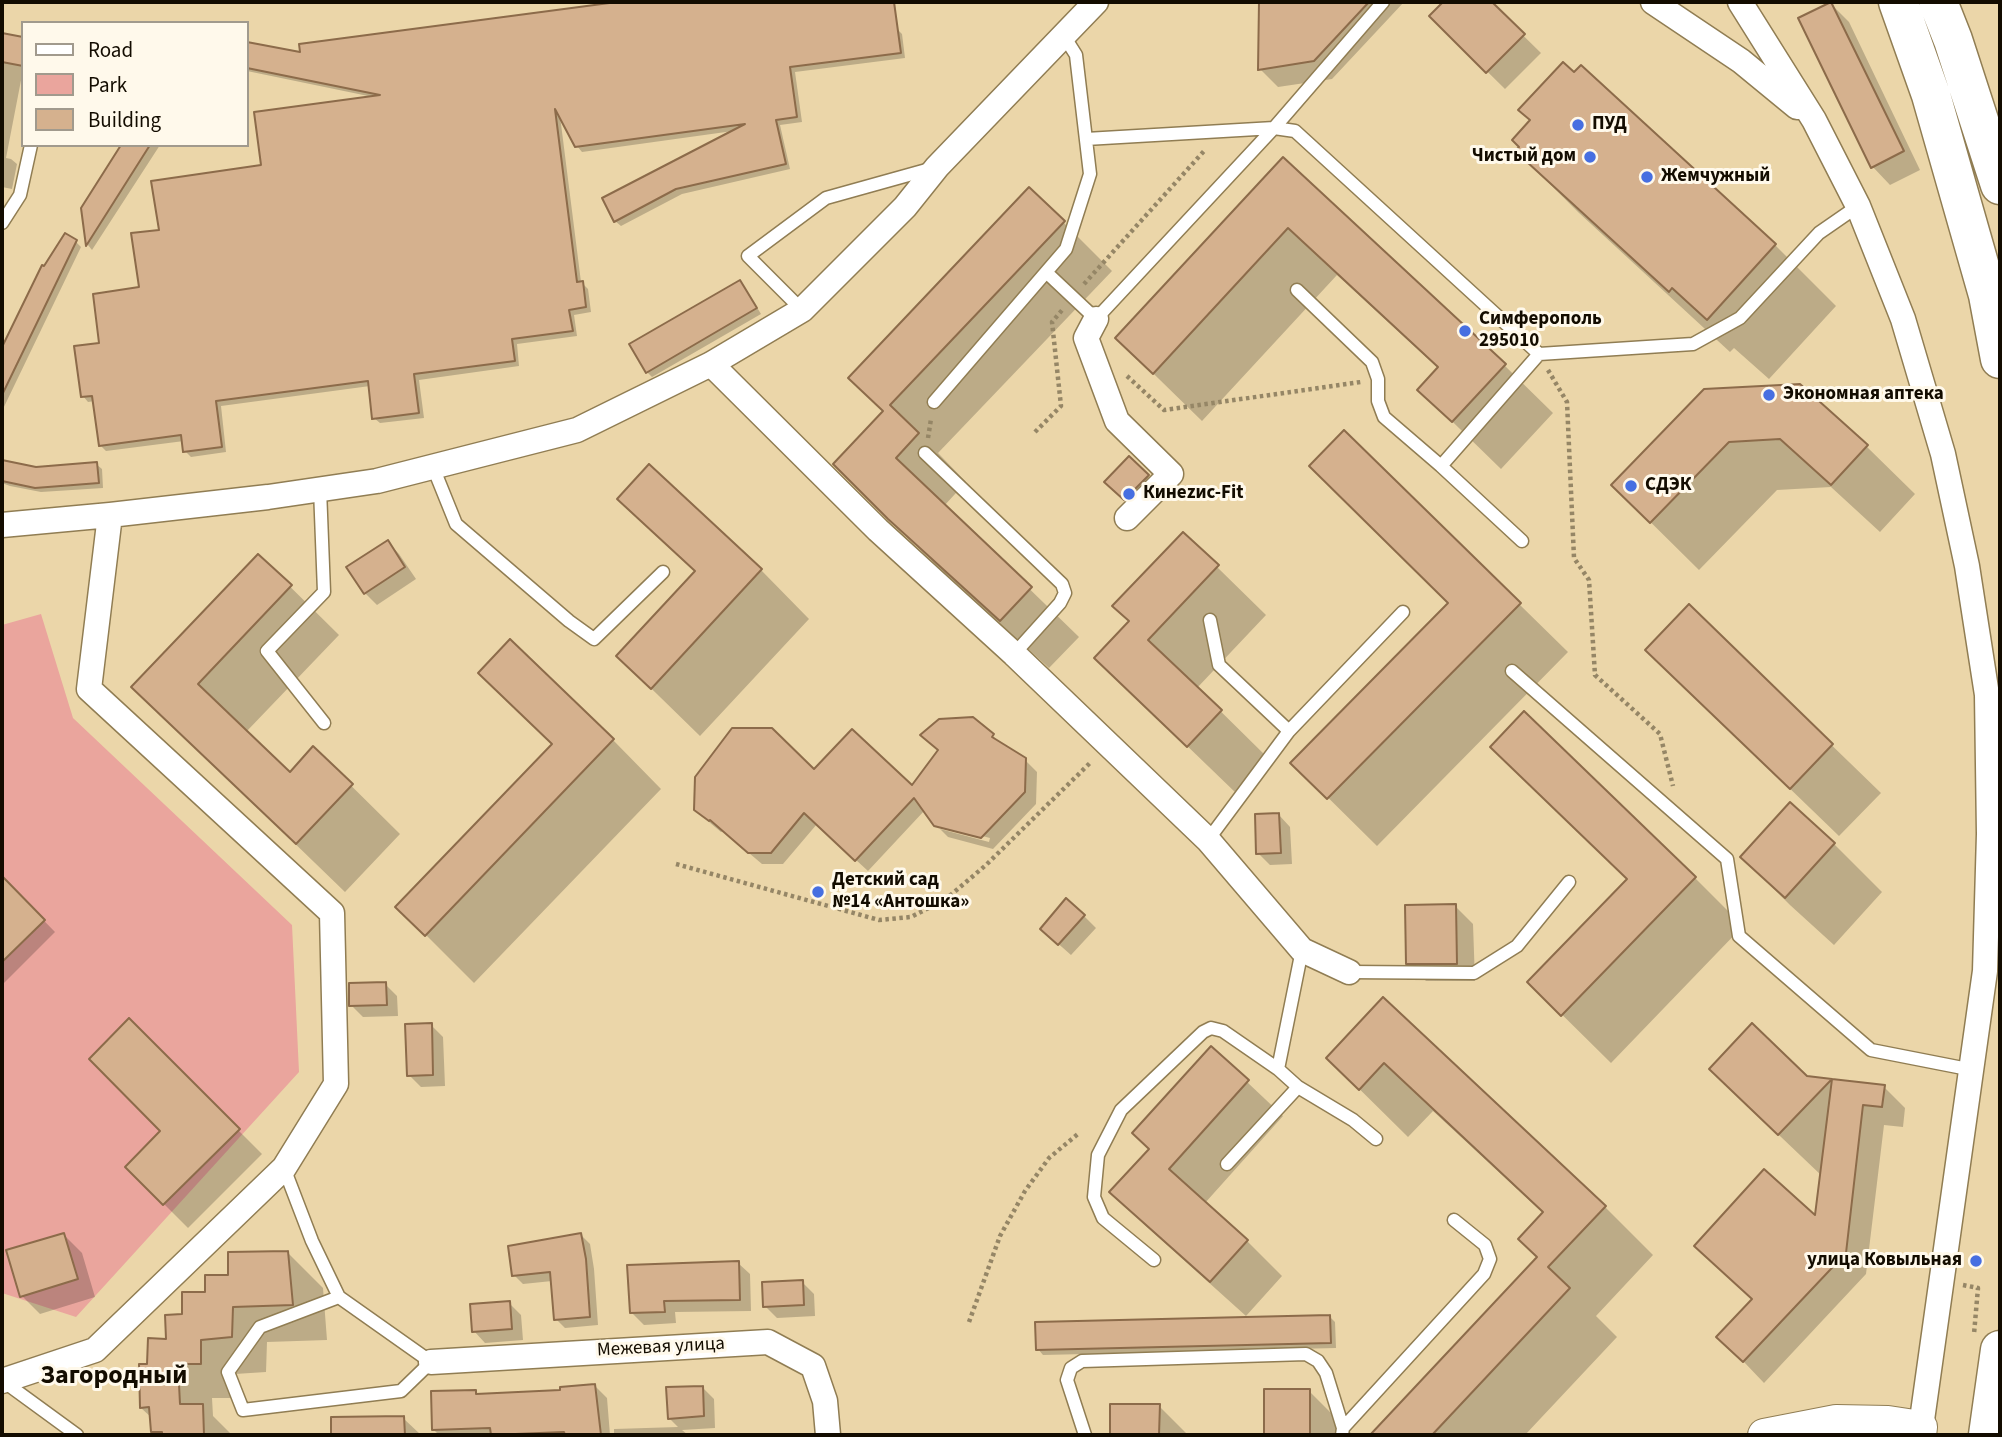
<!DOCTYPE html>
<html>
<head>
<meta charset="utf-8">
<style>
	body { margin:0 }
	#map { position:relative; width:2002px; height:1437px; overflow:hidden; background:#ebd6a9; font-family:"Source Sans 3",sans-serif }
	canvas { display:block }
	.frame { position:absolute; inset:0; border:4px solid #130c00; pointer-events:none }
	.legend { position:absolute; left:21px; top:21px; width:228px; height:126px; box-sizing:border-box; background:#fff9eb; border:2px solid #a19a8d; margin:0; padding:9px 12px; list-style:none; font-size:21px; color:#130c00 }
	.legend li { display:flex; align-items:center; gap:14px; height:35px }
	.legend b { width:35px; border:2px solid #a19a8d }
</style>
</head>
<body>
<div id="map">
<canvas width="2002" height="1437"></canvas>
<div class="frame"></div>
<ul class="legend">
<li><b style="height:9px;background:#fff"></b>Road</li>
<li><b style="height:19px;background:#eaa59d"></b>Park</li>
<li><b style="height:19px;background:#d5b18e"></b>Building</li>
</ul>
</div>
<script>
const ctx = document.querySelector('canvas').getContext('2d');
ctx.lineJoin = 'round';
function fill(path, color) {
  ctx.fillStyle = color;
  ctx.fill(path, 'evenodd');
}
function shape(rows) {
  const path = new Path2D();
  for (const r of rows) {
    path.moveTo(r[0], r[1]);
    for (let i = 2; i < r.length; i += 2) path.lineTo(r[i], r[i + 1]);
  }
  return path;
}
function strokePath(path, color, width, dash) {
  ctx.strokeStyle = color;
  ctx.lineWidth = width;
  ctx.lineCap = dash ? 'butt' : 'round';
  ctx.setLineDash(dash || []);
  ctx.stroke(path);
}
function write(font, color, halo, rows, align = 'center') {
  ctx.font = font + ' "Source Sans 3",sans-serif';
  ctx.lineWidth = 6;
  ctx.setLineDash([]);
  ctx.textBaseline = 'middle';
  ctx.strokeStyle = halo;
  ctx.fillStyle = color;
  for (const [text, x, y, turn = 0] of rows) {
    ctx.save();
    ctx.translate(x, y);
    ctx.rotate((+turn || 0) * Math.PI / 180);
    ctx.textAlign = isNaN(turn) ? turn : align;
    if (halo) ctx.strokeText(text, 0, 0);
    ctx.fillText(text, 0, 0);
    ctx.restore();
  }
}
fill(shape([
	[41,614,73,718,292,925,299,1072,76,1317,2,1293,2,625]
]), '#eaa59d');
fill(shape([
	[630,2,889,2,893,29,897,29,902,34,905,58,795,72,802,122,780,125,790,169,682,194,621,226,615,221,733,131,582,152,577,146,560,116,581,282,588,289,591,312,574,315,577,336,517,344,519,366,419,380,424,418,380,423,374,418,370,386,221,406,226,452,191,457,185,451,184,441,106,451,101,446,95,401,88,402,83,396,101,344,141,289,161,231,373,97,247,71,247,43,302,54,301,46],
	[1261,2,1404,2,1332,79,1278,87,1260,69],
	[1445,2,1489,2,1541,53,1505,89,1431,16],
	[1831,4,1849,22,1920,170,1890,185,1872,166],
	[2,35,23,39,23,70,6,158,11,159,17,164,12,189,2,187],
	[1581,67,1775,245,1836,306,1769,379,1734,348,1730,352,1578,212,1517,151],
	[123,145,160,145,92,250,88,245,83,208],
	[1283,160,1504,365,1553,413,1501,469,1420,390,1439,369,1337,275,1202,421,1117,338],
	[1063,222,1112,271,938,453,966,482,944,506,1079,637,1049,668,939,568,835,464,885,412,850,378],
	[76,242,81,247,2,411,2,351,42,267],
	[740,282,745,288,761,314,652,377,647,372],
	[1705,391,1866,446,1915,494,1880,532,1831,487,1777,490,1699,570,1613,485],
	[1129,458,1159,488,1136,511,1106,482],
	[2,460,36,469,96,464,102,469,103,488,41,492,10,486,2,483],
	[649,467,761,570,809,619,700,736,618,656,696,573,619,499],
	[388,542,399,554,416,579,377,605,365,593],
	[259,556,339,635,246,732,290,774,314,749,400,834,345,892,133,687],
	[1217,567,1266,615,1197,688,1269,759,1237,794,1096,658],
	[1519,604,1568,652,1377,846,1293,763],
	[1689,607,1881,793,1839,836,1696,698],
	[923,736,987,744,994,737,1003,746,1025,760,1037,772,1036,804,993,849,948,837,940,829,989,842,990,838,935,824,925,810,868,871,817,824,783,864,762,864,723,831,721,832,709,822,696,809,814,772,912,787,939,751],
	[613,740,661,789,474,983,398,907],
	[1279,815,1290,827,1292,864,1270,865,1258,853],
	[1834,844,1882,892,1834,945,1790,905,1742,857],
	[1695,878,1743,926,1611,1063,1529,982,1628,880],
	[7,883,55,932,2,985,2,888],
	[1455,906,1473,924,1475,981,1426,981,1408,963],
	[1084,916,1096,928,1071,955,1054,940],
	[385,984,397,996,398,1016,363,1017,351,1005],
	[1380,1002,1605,1207,1653,1255,1596,1316,1617,1337,1525,1435,1372,1435,1539,1258,1544,1214,1433,1111,1408,1137,1328,1058],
	[129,1021,262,1154,188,1228,127,1167,163,1131],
	[431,1025,443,1037,445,1086,421,1087,409,1075],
	[1211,1048,1283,1116,1205,1203,1247,1241,1282,1276,1246,1316,1147,1227,1112,1192,1151,1149],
	[1806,1077,1831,1080,1833,1083,1884,1087,1905,1108,1903,1127,1884,1125,1866,1274,1764,1383,1744,1362,1735,1320,1754,1300,1817,1219,1822,1176,1760,1117],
	[64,1235,82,1253,95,1297,40,1314,22,1296],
	[581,1235,590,1244,594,1269,598,1325,565,1328,556,1319,552,1281,523,1284,514,1275],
	[288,1253,323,1288,327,1340,267,1342,266,1372,235,1374,236,1398,212,1398,213,1416,232,1435,156,1435,152,1432,152,1418,141,1408,149,1365,168,1341,184,1316,206,1294,230,1277],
	[738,1263,750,1274,751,1311,675,1312,676,1323,644,1325,632,1313],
	[802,1282,814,1294,815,1316,777,1318,765,1306],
	[509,1303,521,1315,523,1340,485,1343,474,1331],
	[1330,1317,1335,1322,1336,1348,1043,1355,1038,1349],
	[595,1386,607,1398,610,1435,439,1435,433,1429,475,1392,479,1396,562,1392],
	[702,1387,714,1399,715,1428,682,1430,688,1435,614,1435,614,1429,678,1427,669,1418],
	[1266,1391,1309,1391,1353,1435,1266,1435],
	[1112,1406,1159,1406,1188,1435,1112,1435],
	[403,1418,421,1435,295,1435,347,1434]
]), '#0003');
const building = shape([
	[617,2,894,2,901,53,790,67,797,117,776,120,786,164,676,189,614,222,602,198,745,124,575,147,555,109,577,282,583,281,586,307,569,310,573,331,512,339,515,361,414,374,419,413,372,419,368,381,216,401,222,447,183,452,181,435,99,446,92,396,81,397,74,346,99,343,93,294,139,287,131,233,159,230,151,181,261,165,254,112,380,95,247,68,247,42,300,52,299,44,617,2],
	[1259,2,1369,2,1314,61,1258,70,1259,2],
	[1443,2,1492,2,1525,34,1486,73,1429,16,1443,2],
	[1831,2,1904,151,1871,168,1798,18,1831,2],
	[2,33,23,37,23,66,2,62,2,33],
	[1563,62,1574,72,1581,65,1776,244,1707,320,1672,288,1669,292,1515,151,1519,147,1512,140,1530,120,1518,110,1563,62],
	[121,145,150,145,86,246,81,208,121,145],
	[1283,157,1506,364,1452,422,1417,390,1438,367,1288,228,1153,374,1115,338,1283,157],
	[1029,187,1065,221,890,405,919,433,896,458,1032,587,1000,621,888,519,833,464,883,411,848,378,1029,187],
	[65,233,77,240,2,395,2,347,42,265,44,266,65,233],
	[740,280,757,308,646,373,629,344,740,280],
	[1800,384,1868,445,1831,485,1780,439,1729,442,1650,523,1611,485,1704,389,1800,384],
	[1344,430,1521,603,1327,799,1290,763,1448,603,1309,466,1344,430],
	[1129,456,1149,475,1124,500,1104,482,1129,456],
	[2,460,36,467,97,462,99,483,35,488,2,481,2,460],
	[649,464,762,569,651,689,616,656,695,571,617,499,649,464],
	[1183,532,1219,565,1148,640,1222,710,1187,747,1094,658,1129,621,1112,606,1183,532],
	[388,540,405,567,364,594,346,567,388,540],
	[258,554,292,585,198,684,290,772,313,746,353,784,296,844,131,687,258,554],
	[1689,604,1833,744,1790,789,1645,650,1689,604],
	[510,639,614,739,425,936,395,907,552,744,478,673,510,639],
	[1524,711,1696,877,1561,1016,1527,982,1627,879,1490,747,1524,711],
	[973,717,994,734,992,737,1026,758,1025,792,981,838,934,826,914,798,855,861,804,813,771,853,748,853,710,820,709,821,694,810,695,777,732,728,772,728,814,769,852,729,912,785,938,750,920,735,939,719,973,717],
	[1790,802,1835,843,1785,898,1740,857,1790,802],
	[1279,813,1281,853,1256,854,1255,814,1279,813],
	[2,876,45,920,2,962,2,876],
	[1066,898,1085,915,1058,945,1040,929,1066,898],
	[1456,904,1457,964,1406,964,1405,905,1456,904],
	[386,982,387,1005,349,1006,349,983,386,982],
	[1383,997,1606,1206,1548,1267,1570,1288,1432,1435,1370,1435,1537,1257,1518,1239,1543,1212,1384,1063,1359,1090,1326,1058,1383,997],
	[129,1018,240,1129,163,1205,125,1167,160,1131,89,1059,129,1018],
	[432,1023,433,1075,407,1076,405,1024,432,1023],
	[1752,1023,1807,1076,1832,1079,1778,1135,1709,1069,1752,1023],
	[1211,1046,1249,1080,1169,1169,1248,1240,1210,1282,1109,1192,1149,1149,1132,1133,1211,1046],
	[1832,1079,1885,1085,1882,1107,1863,1105,1846,1253,1743,1362,1716,1337,1752,1299,1694,1246,1764,1169,1815,1215,1832,1079],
	[64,1233,78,1279,20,1297,6,1250,64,1233],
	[581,1233,586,1259,590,1317,554,1320,550,1272,512,1276,508,1246,581,1233],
	[288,1251,293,1305,233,1307,232,1337,201,1340,201,1364,178,1364,180,1404,203,1404,204,1435,162,1435,162,1432,151,1432,149,1407,140,1408,139,1364,147,1364,148,1338,166,1339,165,1315,182,1314,182,1292,205,1292,205,1275,228,1275,228,1252,288,1251],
	[739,1261,740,1300,664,1301,665,1312,630,1313,627,1265,739,1261],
	[803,1280,804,1305,763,1307,762,1282,803,1280],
	[510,1301,512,1329,472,1332,470,1304,510,1301],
	[1330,1315,1331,1343,1036,1350,1035,1322,1330,1315],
	[595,1384,601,1435,565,1435,564,1432,491,1435,490,1428,432,1430,431,1391,476,1390,476,1394,560,1390,560,1387,595,1384],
	[703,1386,704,1416,668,1419,666,1387,703,1386],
	[1264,1389,1310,1389,1310,1435,1264,1435,1264,1389],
	[1110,1404,1160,1404,1159,1435,1110,1435,1110,1404],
	[404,1416,405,1435,331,1435,331,1417,404,1416]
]);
fill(building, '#d5b18e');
strokePath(building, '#8c6b4a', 2);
const service = shape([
	[1086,139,1274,128,1295,131,1539,354,1693,344,1740,318,1819,233,1858,206],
	[2,223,20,195,31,145],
	[1046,272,1096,319,1274,128,1383,2],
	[1297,290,1372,362,1378,379,1378,401,1384,417,1441,466],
	[802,310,748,256,826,198,930,169],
	[934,402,1066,249,1090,174,1076,55,1064,36],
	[925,453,1062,584,1065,593,1060,603,1014,654],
	[433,467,456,524,569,621,594,639,663,572],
	[320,489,324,592,267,651,324,723],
	[1522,541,1441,466,1539,354],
	[1210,620,1219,665,1289,731],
	[1512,671,1727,859,1739,936,1871,1050,1973,1070],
	[1208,840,1289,731,1403,612],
	[1302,950,1278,1069,1298,1087,1353,1120,1376,1139],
	[1349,972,1474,973,1517,946,1569,882],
	[1227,1164,1298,1087],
	[284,1168,312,1241,339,1297,260,1327,228,1372,243,1410,401,1391,431,1362,339,1297],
	[1154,1260,1103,1218,1094,1197,1098,1155,1121,1110,1203,1032,1211,1028,1223,1031,1278,1069],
	[3,1381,77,1435],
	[1085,1435,1067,1380,1071,1368,1082,1361,1306,1354,1318,1361,1326,1373,1343,1428],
	[1342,1435,1343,1428,1484,1274,1490,1259,1485,1245,1454,1220]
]);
const minor = shape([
	[1653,2,1741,61,1797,107],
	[1740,2,1814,120,1858,206,1903,319,1943,454,1967,566,1987,695,1989,834,1985,971,1921,1427],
	[1096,319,1086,338,1117,421,1171,474,1127,518],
	[711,364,878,530,1014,654,1208,840,1302,950,1349,972],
	[2,525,110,515,268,497,377,481,577,430,711,364,802,310,905,207,937,167,1096,2],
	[431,1362,768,1342,813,1366,825,1401,828,1435],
	[2,1381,95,1350,284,1168,336,1084,332,913,89,689,110,515]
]);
const tertiary = shape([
	[1764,1435,1836,1421,1888,1422,1921,1427,1920,1435]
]);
const primary = shape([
	[1898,2,1931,95,1988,295,2000,359],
	[1938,2,1953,40,2000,185],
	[1988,1435,2000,1350]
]);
strokePath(service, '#907d53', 15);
strokePath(minor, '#907d53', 27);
strokePath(tertiary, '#907d53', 34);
strokePath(primary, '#907d53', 41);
strokePath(shape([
	[1084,284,1205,150],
	[1548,370,1567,402,1574,558,1589,580,1595,675,1660,734,1673,786],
	[1127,376,1164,410,1361,382],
	[1035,432,1061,406,1052,322,1063,309],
	[928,438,931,419],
	[676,864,879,920,911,917,946,899,986,865,1091,762],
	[1963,1285,1978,1288,1974,1334],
	[969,1322,1000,1236,1025,1191,1049,1158,1079,1133]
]), '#958666', 4.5, [3.5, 3.5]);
strokePath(service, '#fff', 12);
strokePath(minor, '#fff', 24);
strokePath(tertiary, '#fff', 32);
strokePath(primary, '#fff', 38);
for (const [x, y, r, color] of [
	[1578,125,7,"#476fe1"],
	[1590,157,7,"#476fe1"],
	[1647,177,7,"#476fe1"],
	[1465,331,7,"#476fe1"],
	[1769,395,7,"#476fe1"],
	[1631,486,7,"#476fe1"],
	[1129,494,7,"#476fe1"],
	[818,892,7,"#476fe1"],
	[1976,1261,7,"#476fe1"]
]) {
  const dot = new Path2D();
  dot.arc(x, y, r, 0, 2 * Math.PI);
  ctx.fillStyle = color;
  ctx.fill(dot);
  strokePath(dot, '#fff9eb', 2.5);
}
write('bold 19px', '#130c00', '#fff9eb', [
	["ПУД",1592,125],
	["Чистый дом",1576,157,"right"],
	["Жемчужный",1661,177],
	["Симферополь",1479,320],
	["295010",1479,342],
	["Экономная аптека",1783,395],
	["СДЭК",1645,486],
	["Кинеzис-Fit",1143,494],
	["Детский сад",832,881],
	["№14 «Антошка»",832,903],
	["улица Ковыльная",1962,1261,"right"]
], 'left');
write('19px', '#130c00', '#fff9eb', [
	["Межевая улица",661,1348,-3]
]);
write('bold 26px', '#130c00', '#fff9eb', [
	["Загородный",114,1377]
]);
</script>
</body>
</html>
